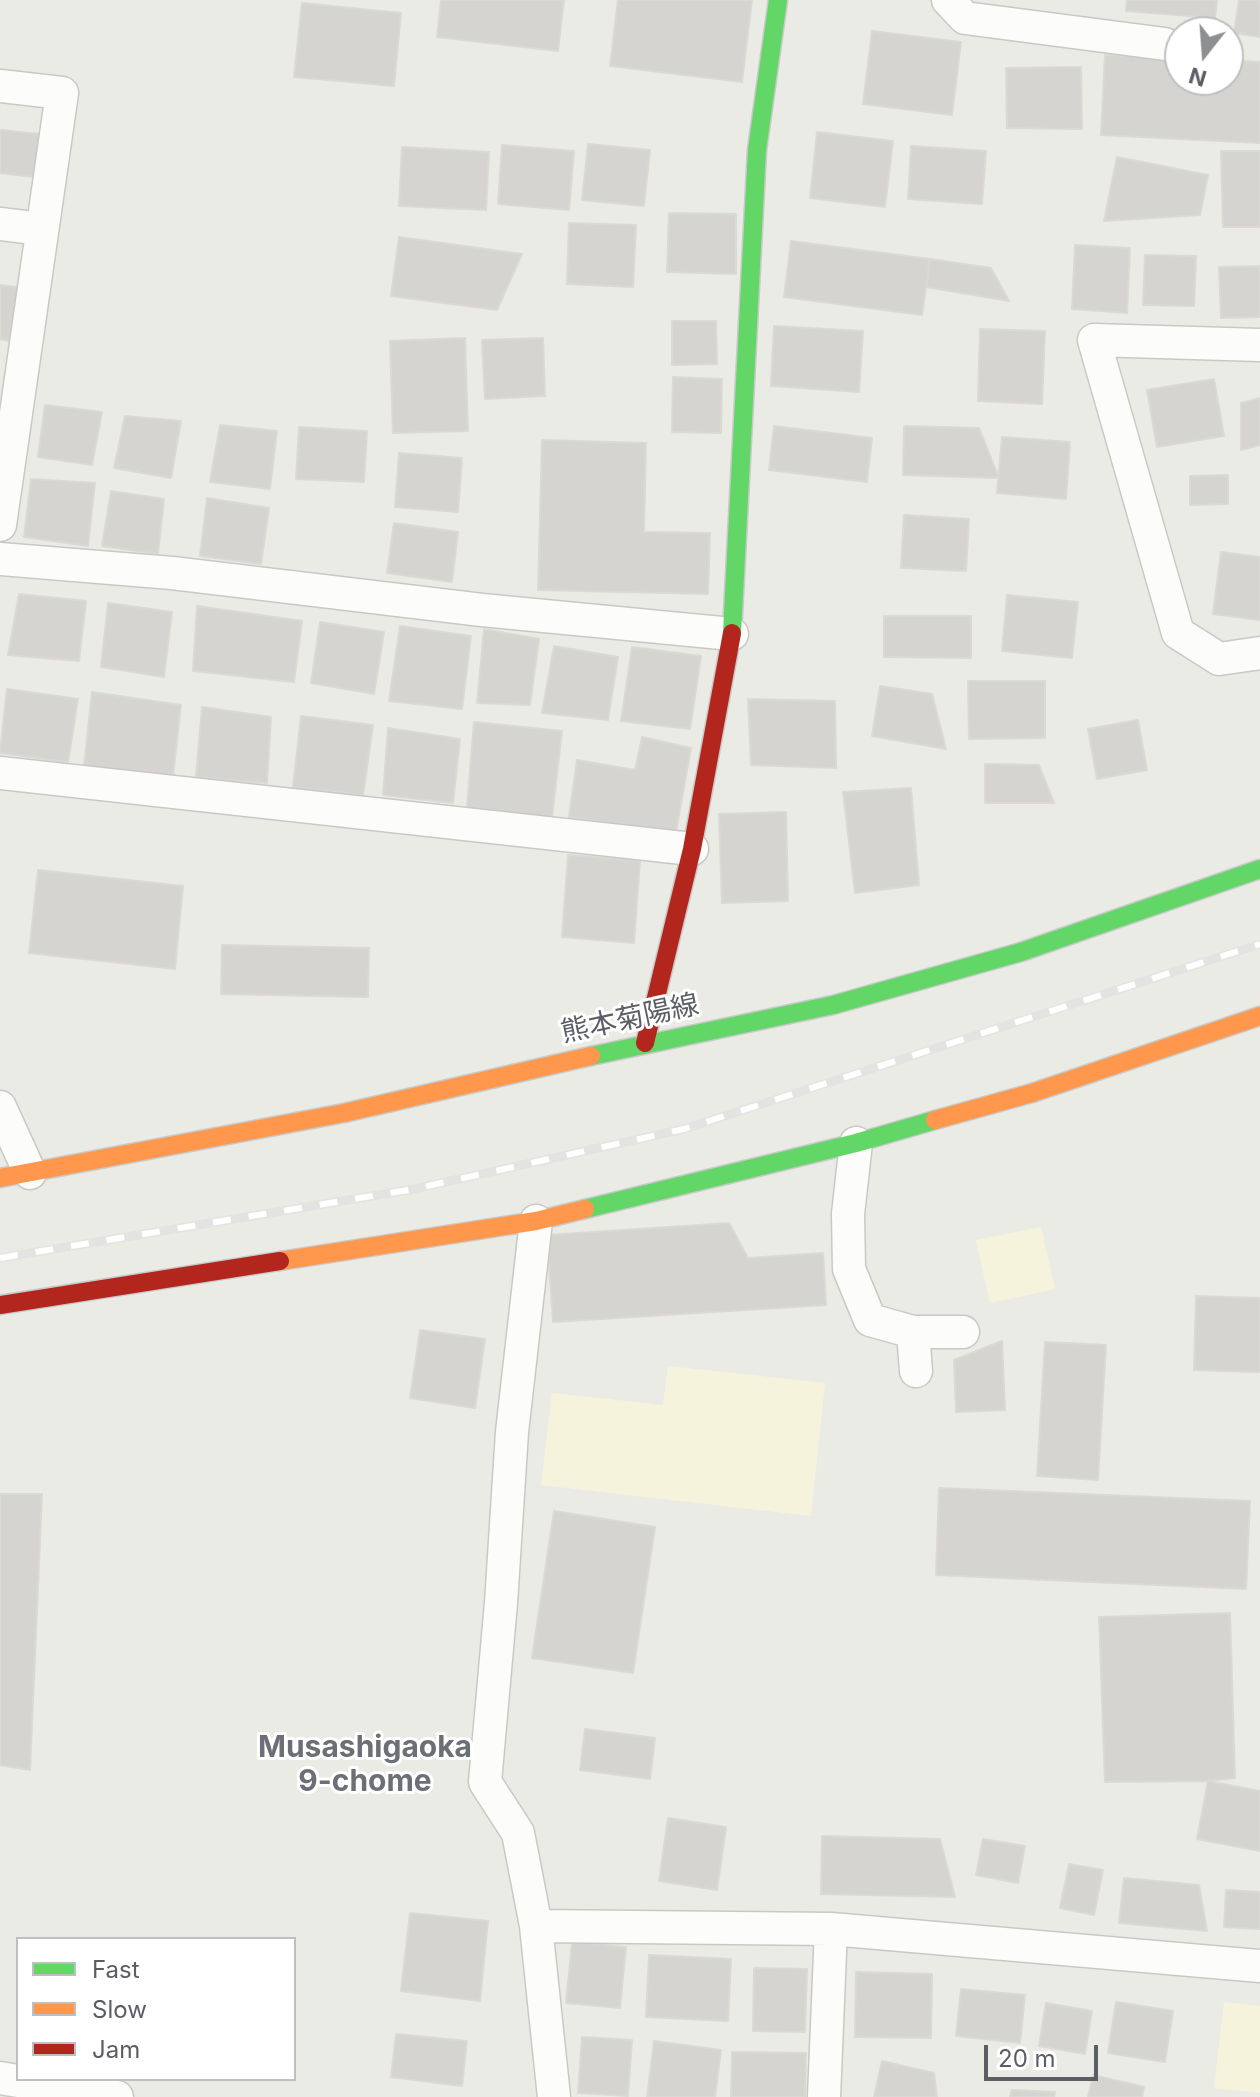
<!DOCTYPE html>
<html>
<head>
<meta charset="utf-8">
<style>
	body { margin:0 }
	#map { position:relative; width:1260px; height:2097px; overflow:hidden; background:#ebebe5; font-family:Inter,sans-serif }
	canvas { display:block }
	.legend { position:absolute; left:16px; top:1937px; width:280px; height:144px; box-sizing:border-box; background:#fff; border:2px solid #bdbfc1; margin:0; padding:10px 14px; list-style:none; font-size:24px; color:#5b5e64 }
	.legend li { display:flex; align-items:center; gap:16px; height:40px }
	.legend b { width:40px; border:2px solid #bdbfc1 }
	.north { position:absolute; left:1164px; top:16px; width:80px; height:80px; box-sizing:border-box; background:#fff; border:2px solid #bdbfc1; border-radius:50%; rotate:197deg; font-size:22px; font-weight:700; line-height:32px; text-align:center; color:#5b5e64 }
	.north::after { content:''; display:block; margin:auto; width:28px; height:36px; background:#8d8f91; clip-path:polygon(50% 0,100% 100%,50% 72%,0 100%) }
	.scale { position:absolute; left:984px; top:2045px; width:114px; height:36px; box-sizing:border-box; border:4px solid #5b5e64; border-top:0; padding-left:10px; font-size:24px; line-height:28px; white-space:nowrap; color:#5b5e64; -webkit-text-stroke:6px #fff; paint-order:stroke }
</style>
</head>
<body>
<div id="map">
<canvas width="1260" height="2097"></canvas>
<ul class="legend">
<li><b style="height:10px;background:#63d668"></b>Fast</li>
<li><b style="height:10px;background:#ff974d"></b>Slow</li>
<li><b style="height:10px;background:#b3261e"></b>Jam</li>
</ul>
<div class="north">N</div>
<div class="scale">20 m</div>
</div>
<script>
const ctx = document.querySelector('canvas').getContext('2d');
ctx.lineJoin = 'round';
function fill(path, color) {
  ctx.fillStyle = color;
  ctx.fill(path, 'evenodd');
}
function shape(rows) {
  const path = new Path2D();
  for (const r of rows) {
    path.moveTo(r[0], r[1]);
    for (let i = 2; i < r.length; i += 2) path.lineTo(r[i], r[i + 1]);
  }
  return path;
}
function strokePath(path, color, width, dash) {
  ctx.strokeStyle = color;
  ctx.lineWidth = width;
  ctx.lineCap = dash ? 'butt' : 'round';
  ctx.setLineDash(dash || []);
  ctx.stroke(path);
}
function write(font, color, halo, rows, align = 'center') {
  ctx.font = font + ' Inter,"Noto Sans JP",sans-serif';
  ctx.lineWidth = 6;
  ctx.setLineDash([]);
  ctx.textBaseline = 'middle';
  ctx.strokeStyle = halo;
  ctx.fillStyle = color;
  for (const [text, x, y, turn = 0] of rows) {
    ctx.save();
    ctx.translate(x, y);
    ctx.rotate((+turn || 0) * Math.PI / 180);
    ctx.textAlign = isNaN(turn) ? turn : align;
    if (halo) ctx.strokeText(text, 0, 0);
    ctx.fillText(text, 0, 0);
    ctx.restore();
  }
}
fill(shape([
	[1041,1227,1055,1289,990,1303,976,1240],
	[668,1366,825,1383,811,1516,541,1485,552,1393,663,1405],
	[1224,2002,1260,2006,1260,2093,1214,2088]
]), '#f6f3dd');
const building = shape([
	[441,0,564,0,558,51,437,37,441,0],
	[618,0,752,0,742,82,610,66,618,0],
	[1127,0,1217,0,1215,18,1126,11,1127,0],
	[1239,0,1260,0,1260,37,1234,33,1239,0],
	[302,3,401,13,394,86,294,77,302,3],
	[872,31,961,42,952,115,863,104,872,31],
	[1105,55,1180,58,1180,80,1228,80,1228,60,1260,62,1260,143,1101,135,1105,55],
	[1081,67,1082,129,1007,128,1006,68,1081,67],
	[0,130,40,134,34,177,0,173,0,130],
	[817,132,893,141,885,207,810,198,817,132],
	[588,144,650,150,644,206,582,200,588,144],
	[502,145,574,151,569,210,498,204,502,145],
	[911,146,986,151,982,204,908,199,911,146],
	[402,147,489,152,486,210,399,206,402,147],
	[1221,151,1260,151,1260,227,1223,227,1221,151],
	[1117,157,1208,175,1200,215,1104,221,1117,157],
	[669,213,736,214,736,274,667,272,669,213],
	[569,223,636,225,633,287,567,284,569,223],
	[399,237,522,254,497,310,391,296,399,237],
	[791,241,930,259,922,315,784,297,791,241],
	[1075,245,1130,248,1127,313,1072,309,1075,245],
	[1145,255,1196,256,1194,306,1143,305,1145,255],
	[930,259,991,268,1009,301,926,287,930,259],
	[1260,266,1260,317,1221,318,1219,267,1260,266],
	[0,285,23,288,16,342,0,339,0,285],
	[672,321,716,321,717,364,672,365,672,321],
	[774,326,863,331,859,392,771,386,774,326],
	[980,329,1045,331,1042,404,978,401,980,329],
	[465,338,468,431,393,433,390,341,465,338],
	[543,338,545,396,485,399,482,340,543,338],
	[673,377,722,379,721,433,672,432,673,377],
	[1214,379,1224,436,1157,447,1147,390,1214,379],
	[1260,398,1260,445,1241,450,1241,403,1260,398],
	[45,405,102,412,92,465,38,457,45,405],
	[125,416,181,421,171,478,114,468,125,416],
	[220,425,277,431,270,489,210,482,220,425],
	[774,426,872,438,867,482,769,470,774,426],
	[904,426,979,428,999,478,903,475,904,426],
	[299,427,367,431,364,482,296,479,299,427],
	[1002,437,1070,442,1066,499,997,493,1002,437],
	[542,440,646,443,644,532,710,533,708,594,538,590,542,440],
	[399,453,462,458,458,512,395,507,399,453],
	[1228,475,1228,504,1190,505,1190,476,1228,475],
	[31,479,95,483,88,546,24,537,31,479],
	[111,491,164,499,158,554,102,546,111,491],
	[207,498,269,508,261,564,200,556,207,498],
	[904,515,969,519,966,571,901,568,904,515],
	[394,523,458,532,452,582,387,573,394,523],
	[1221,552,1260,557,1260,620,1213,614,1221,552],
	[19,594,86,601,79,661,8,655,19,594],
	[1007,595,1078,602,1072,658,1002,651,1007,595],
	[108,603,172,612,164,677,101,667,108,603],
	[197,606,302,621,294,682,193,671,197,606],
	[884,616,971,616,971,658,884,657,884,616],
	[320,622,384,632,374,694,311,683,320,622],
	[400,626,471,636,462,709,389,701,400,626],
	[484,629,539,639,530,705,477,703,484,629],
	[554,646,618,657,608,720,542,713,554,646],
	[632,647,701,656,690,729,621,721,632,647],
	[968,681,1045,681,1045,738,969,739,968,681],
	[880,686,932,694,946,749,872,736,880,686],
	[7,689,78,699,68,762,0,753,7,689],
	[92,692,181,705,173,776,84,766,92,692],
	[748,699,835,701,836,768,751,765,748,699],
	[202,707,271,717,267,783,196,777,202,707],
	[301,716,373,725,363,795,293,787,301,716],
	[1138,720,1147,770,1097,779,1088,729,1138,720],
	[474,722,562,731,552,818,467,807,474,722],
	[388,728,460,739,453,803,383,795,388,728],
	[642,737,691,748,676,832,569,817,577,760,635,770,642,737],
	[985,764,1039,765,1054,803,985,803,985,764],
	[911,788,919,885,855,893,843,792,911,788],
	[786,812,788,901,722,903,719,814,786,812],
	[568,855,640,861,634,943,562,937,568,855],
	[38,870,183,886,175,969,29,953,38,870],
	[222,945,369,948,368,997,221,994,222,945],
	[729,1223,748,1258,823,1253,826,1305,553,1322,547,1235,729,1223],
	[1196,1296,1260,1298,1260,1372,1194,1370,1196,1296],
	[420,1330,485,1339,475,1408,410,1398,420,1330],
	[1002,1341,1005,1410,956,1412,954,1360,1002,1341],
	[1045,1342,1106,1345,1098,1480,1037,1476,1045,1342],
	[939,1488,1250,1501,1246,1589,936,1575,939,1488],
	[0,1494,42,1494,30,1770,0,1765,0,1494],
	[554,1511,655,1527,633,1673,532,1658,554,1511],
	[1230,1613,1235,1778,1208,1781,1105,1782,1099,1617,1230,1613],
	[585,1729,655,1738,650,1779,580,1770,585,1729],
	[1208,1781,1260,1791,1260,1851,1197,1839,1208,1781],
	[668,1818,726,1827,717,1890,659,1881,668,1818],
	[822,1836,940,1839,955,1897,821,1894,822,1836],
	[983,1839,1025,1846,1018,1883,976,1875,983,1839],
	[1069,1864,1103,1870,1094,1915,1060,1908,1069,1864],
	[1124,1878,1199,1885,1207,1931,1119,1923,1124,1878],
	[1226,1890,1260,1892,1260,1929,1224,1927,1226,1890],
	[410,1913,488,1921,480,2001,401,1991,410,1913],
	[572,1942,626,1947,620,2008,566,2003,572,1942],
	[649,1955,731,1959,728,2021,646,2017,649,1955],
	[754,1968,807,1969,805,2032,753,2031,754,1968],
	[856,1972,932,1974,931,2038,855,2037,856,1972],
	[961,1989,1025,1995,1020,2043,956,2036,961,1989],
	[1116,2002,1173,2011,1165,2062,1108,2053,1116,2002],
	[1046,2003,1092,2011,1085,2054,1039,2046,1046,2003],
	[396,2034,467,2041,462,2086,391,2077,396,2034],
	[582,2037,632,2040,628,2096,578,2093,582,2037],
	[654,2041,721,2050,715,2097,647,2097,654,2041],
	[732,2052,806,2053,805,2097,731,2097,732,2052],
	[882,2061,934,2073,937,2097,874,2097,882,2061],
	[1093,2075,1144,2087,1142,2097,1088,2097,1093,2075],
	[1012,2090,1055,2092,1054,2097,1010,2097,1012,2090]
]);
fill(building, '#d5d4d0');
strokePath(building, '#dad9d4', 2);
const street = shape([
	[948,0,965,18,1165,44],
	[0,86,62,93,0,525],
	[0,224,42,229],
	[1260,345,1094,340,1178,633,1219,659,1260,653],
	[0,559,172,573,482,610,732,634],
	[0,773,692,849],
	[0,1107,30,1173],
	[856,1143,848,1214,849,1269,870,1320,913,1332,963,1332],
	[536,1221,512,1432,501,1603,485,1782,518,1833,536,1926,554,2097],
	[913,1332,916,1371],
	[536,1926,831,1929,1260,1966],
	[0,2078,117,2097],
	[824,2097,831,1929]
]);
const fast = shape([
	[732,633,757,150,778,0],
	[591,1056,833,1005,1021,952,1260,869],
	[585,1209,856,1143,935,1120]
]);
const slow = shape([
	[935,1120,1032,1093,1260,1016],
	[0,1178,344,1113,591,1056],
	[280,1261,536,1221,585,1209]
]);
const jam = shape([
	[645,1043,692,849,732,633],
	[0,1305,280,1261]
]);
strokePath(street, '#c8c9c7', 35);
strokePath(fast, '#c8cac9', 21);
strokePath(slow, '#c8cac9', 21);
strokePath(jam, '#c8cac9', 21);
strokePath(street, '#fcfcfb', 32);
strokePath(fast, '#63d668', 18);
strokePath(slow, '#ff974d', 18);
strokePath(jam, '#b3261e', 18);
const rail = shape([
	[0,1258,414,1189,684,1129,1260,944]
]);
strokePath(rail, '#e3e3e2', 9);
strokePath(rail, '#fff', 6, [18]);
write('28px', '#5b5e64', '#fff', [
	["熊本菊陽線",630,1019,-12]
]);
write('bold 30px', '#6c7076', '#fff', [
	["Musashigaoka",365,1748],
	["9-chome",365,1782]
]);
</script>
</body>
</html>
